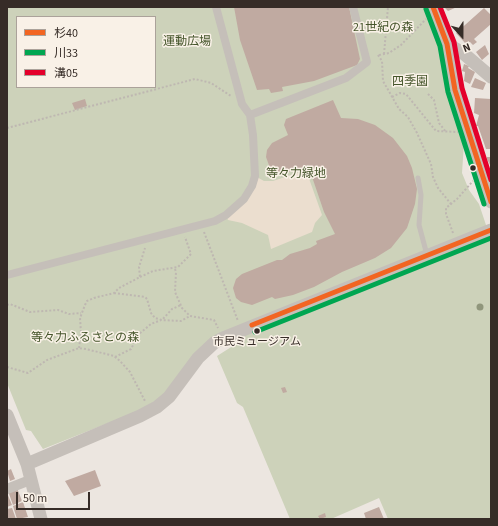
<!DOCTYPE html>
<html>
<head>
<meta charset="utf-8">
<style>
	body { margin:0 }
	#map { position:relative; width:498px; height:526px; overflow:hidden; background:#ece6e0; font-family:"Source Sans 3","Noto Sans JP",sans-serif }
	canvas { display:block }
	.frame { position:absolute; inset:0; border:8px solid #362c27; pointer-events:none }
	.legend { position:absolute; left:16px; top:16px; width:140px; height:72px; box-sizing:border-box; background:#f9f1e7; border:1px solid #aba29a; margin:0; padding:5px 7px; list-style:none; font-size:12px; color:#362c27 }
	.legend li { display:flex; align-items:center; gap:8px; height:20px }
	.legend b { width:20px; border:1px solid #aba29a }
	.north { position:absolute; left:442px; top:16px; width:40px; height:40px; -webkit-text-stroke:3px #f9f1e7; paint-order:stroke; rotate:159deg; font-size:11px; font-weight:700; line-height:16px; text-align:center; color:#362c27 }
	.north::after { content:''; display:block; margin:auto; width:14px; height:18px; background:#362c27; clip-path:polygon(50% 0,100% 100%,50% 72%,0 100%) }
	.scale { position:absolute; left:16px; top:492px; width:74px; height:18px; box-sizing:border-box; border:2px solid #362c27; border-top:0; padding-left:5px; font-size:12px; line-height:14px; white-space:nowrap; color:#362c27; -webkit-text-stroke:3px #f9f1e7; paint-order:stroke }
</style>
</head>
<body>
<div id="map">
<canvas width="498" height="526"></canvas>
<div class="frame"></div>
<ul class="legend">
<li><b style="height:5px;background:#f26522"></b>杉40</li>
<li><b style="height:5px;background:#00a651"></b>川33</li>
<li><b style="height:5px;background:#e4002b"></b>溝05</li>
</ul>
<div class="north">N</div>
<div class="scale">50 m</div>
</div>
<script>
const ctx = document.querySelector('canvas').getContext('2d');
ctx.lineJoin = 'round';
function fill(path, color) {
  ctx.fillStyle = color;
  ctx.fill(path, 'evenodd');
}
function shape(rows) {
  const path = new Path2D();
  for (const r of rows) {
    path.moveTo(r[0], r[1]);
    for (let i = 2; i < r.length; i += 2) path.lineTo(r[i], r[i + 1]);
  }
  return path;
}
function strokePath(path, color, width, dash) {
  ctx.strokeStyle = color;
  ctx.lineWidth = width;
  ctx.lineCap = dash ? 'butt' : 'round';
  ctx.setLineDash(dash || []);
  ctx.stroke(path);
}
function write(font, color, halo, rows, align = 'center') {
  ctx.font = font + ' "Source Sans 3","Noto Sans JP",sans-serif';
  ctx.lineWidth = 3;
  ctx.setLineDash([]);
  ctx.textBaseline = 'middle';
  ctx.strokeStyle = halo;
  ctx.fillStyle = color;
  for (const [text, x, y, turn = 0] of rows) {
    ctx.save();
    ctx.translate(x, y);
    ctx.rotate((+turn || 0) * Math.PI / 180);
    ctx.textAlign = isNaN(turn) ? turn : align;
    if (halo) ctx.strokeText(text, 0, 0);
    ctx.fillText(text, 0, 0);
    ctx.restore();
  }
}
fill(shape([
	[7,7,427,7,439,40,444,75,464,143,462,173,469,190,479,204,491,240,491,519,388,519,379,498,331,519,290,519,243,407,237,403,217,356,236,344,232,331,159,399,136,412,43,449,31,431,26,430,7,383],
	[17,17,155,17,155,87,17,87]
]), '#cdd2ba');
fill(shape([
	[306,170,322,215,315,223,312,232,271,249,268,235,242,223,228,220,226,215,244,199,255,176,264,181,273,181]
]), '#ebdecf');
fill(shape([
	[234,7,349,7,360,59,357,65,314,81,282,87,283,91,271,93,269,89,257,90,240,40],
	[444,7,457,7,448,11],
	[484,8,491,15,491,24,474,39,477,42,473,45,470,42,465,43,456,33],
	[485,45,489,54,482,60,476,52],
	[464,64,469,66,468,68,475,72,470,84,464,81,465,72,462,71],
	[475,78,486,83,483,90,471,87],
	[475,98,491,99,491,149,486,149,478,126,476,126,479,115,474,113],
	[85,99,87,106,75,110,72,103],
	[333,100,341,118,358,119,375,125,393,138,407,156,412,168,417,189,415,204,407,228,391,248,375,258,342,272,314,287,293,295,275,299,272,297,252,305,241,302,236,298,233,288,236,279,242,274,277,260,282,260,290,254,310,248,317,244,316,241,335,234,324,212,308,165,284,174,275,173,270,168,266,157,267,150,272,143,288,135,284,125,286,119],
	[487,157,491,157,491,167,487,159],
	[285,387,287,392,283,393,281,388],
	[11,469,15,479,10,481,7,471],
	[95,470,101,486,74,496,65,481],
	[17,488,22,501,13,505,8,491],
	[7,493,12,505,7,507],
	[23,502,28,517,17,519,13,506],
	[379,507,384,519,366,519,364,513],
	[12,508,16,519,7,519,7,509],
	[325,513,326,517,320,519,318,516]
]), '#c0aaa1');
strokePath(shape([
	[384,54,388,7],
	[378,55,382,61,383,81,399,109,408,117,417,133,431,164,433,177,438,188,451,204],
	[379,55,389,53,401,45,426,19],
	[428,94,434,100,439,123,446,132],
	[392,97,400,93,406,94,436,131,458,132],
	[7,128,195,79,211,83,231,96],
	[204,232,238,321],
	[453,233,446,214,446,208,457,199,473,181],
	[175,269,176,272,175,292,182,308,190,316,214,320,218,328],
	[140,277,153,271,178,267,191,254,185,237],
	[114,293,145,297,147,299,151,313,155,318,162,320,172,309,181,305],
	[7,305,10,304,30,312,58,310,69,314,81,313],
	[79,348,81,333,80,318,85,305,87,301,94,298,114,293,119,288,140,277,139,267,145,248],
	[115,357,131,349,139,334,151,324,161,320,181,321,190,316],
	[7,367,28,373,47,360,79,348,86,349,114,356,120,361,130,372,145,401]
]), '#beb7b1', 2, [2, 2]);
strokePath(shape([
	[418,178,421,195,419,225,427,255]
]), '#c5bfb9', 5);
strokePath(shape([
	[250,115,346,78,367,62,353,7],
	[7,275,215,221,226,215,244,199,252,186,255,176,253,135,250,115,242,104,216,7]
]), '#c5bfb9', 8);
strokePath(shape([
	[7,489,30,480]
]), '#c5bfb9', 10);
strokePath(shape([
	[433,7,447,44,455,90,461,111,491,202],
	[447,44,463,53,491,77],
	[7,415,27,464,41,519],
	[27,464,140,416,157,407,169,397,198,358,214,343,223,338,491,230]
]), '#c5bfb9', 13);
strokePath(shape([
	[433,7,447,44,455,90,491,202],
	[252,325,491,230]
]), '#f26522', 5);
strokePath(shape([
	[426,9,440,46,448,92,484,204],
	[255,332,491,238]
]), '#00a651', 5);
strokePath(shape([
	[440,7,454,42,462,88,491,180]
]), '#e4002b', 5);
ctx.fillStyle = '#90967c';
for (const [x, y] of [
	[480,307]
]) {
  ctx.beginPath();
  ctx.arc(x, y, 3.5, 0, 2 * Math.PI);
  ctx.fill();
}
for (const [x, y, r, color] of [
	[473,168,3.5,"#362c27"],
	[257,331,3.5,"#362c27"]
]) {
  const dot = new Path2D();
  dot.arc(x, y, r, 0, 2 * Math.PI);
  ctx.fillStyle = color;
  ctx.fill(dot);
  strokePath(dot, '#f9f1e7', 1.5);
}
write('11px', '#362c27', '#f9f1e7', [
	["市民ミュージアム",257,343]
]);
write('12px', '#45552b', '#f9f1e7', [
	["21世紀の森",383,28],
	["運動広場",187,42],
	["四季園",410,82],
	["等々力緑地",296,174],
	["等々力ふるさとの森",85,338]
]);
</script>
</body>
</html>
